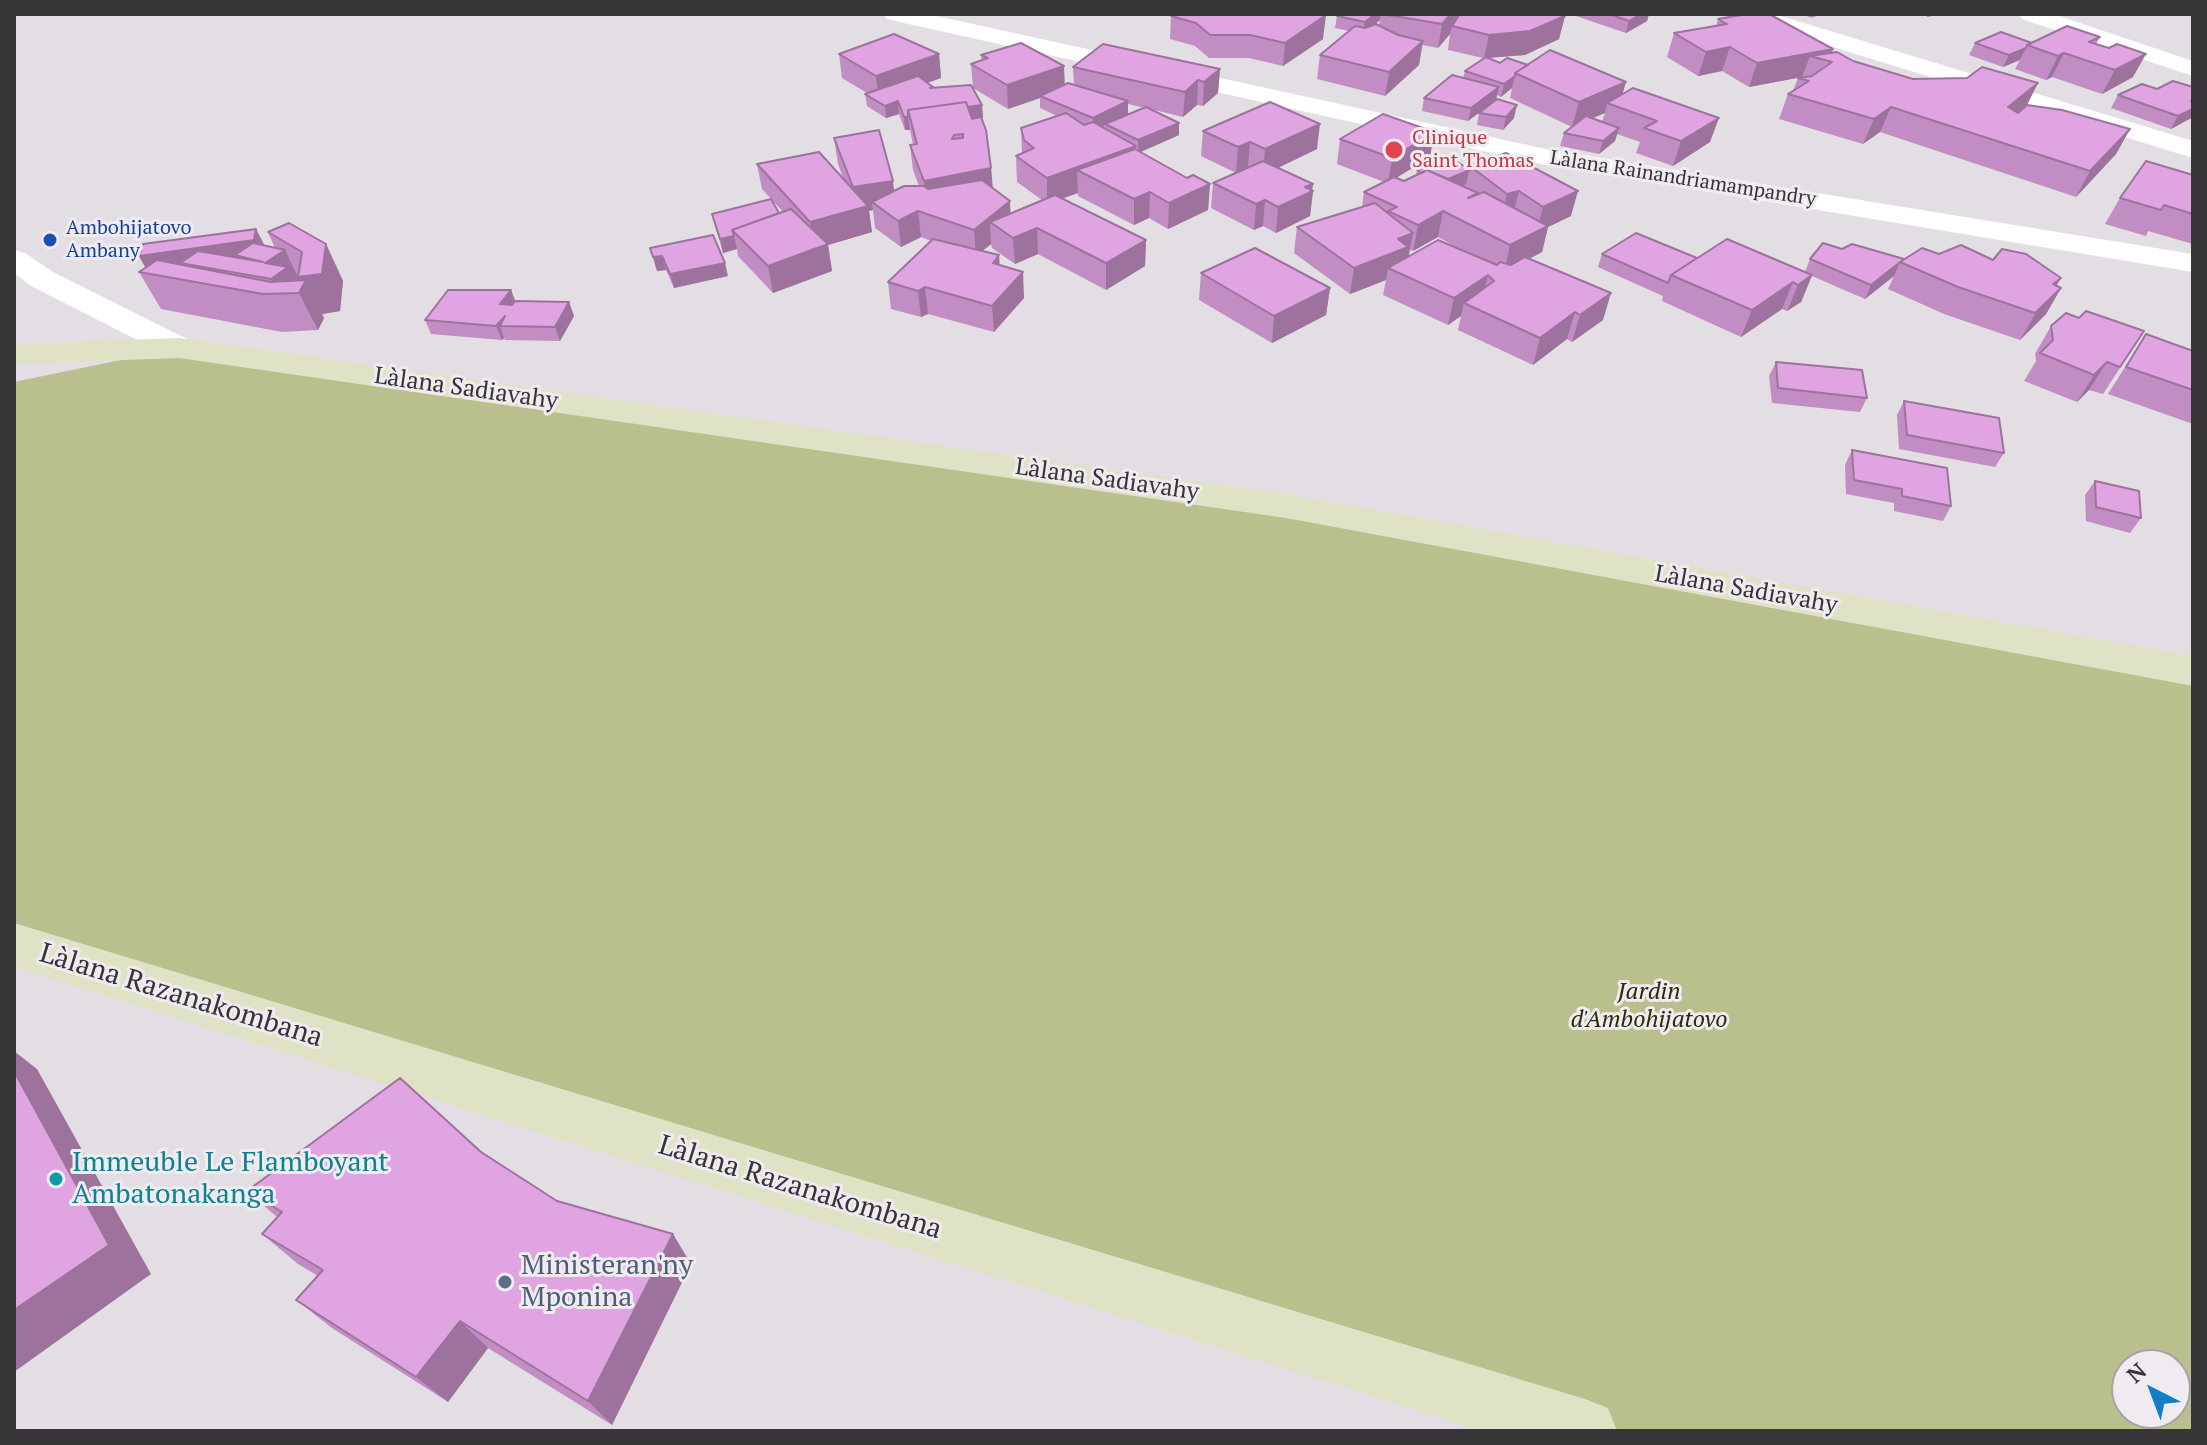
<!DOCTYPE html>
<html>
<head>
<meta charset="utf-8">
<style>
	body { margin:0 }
	#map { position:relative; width:2207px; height:1445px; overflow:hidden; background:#e3dee3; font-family:"PT Serif",serif }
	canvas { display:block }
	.frame { position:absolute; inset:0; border:16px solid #373537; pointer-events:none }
	.north { position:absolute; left:2111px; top:1349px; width:80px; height:80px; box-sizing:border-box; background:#f0ebf1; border:2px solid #a6a2a7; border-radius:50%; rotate:318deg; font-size:22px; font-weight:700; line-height:32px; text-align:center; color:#373537 }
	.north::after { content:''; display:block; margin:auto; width:28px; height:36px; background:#137ec8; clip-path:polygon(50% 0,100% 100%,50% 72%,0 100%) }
</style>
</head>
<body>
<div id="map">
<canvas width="2207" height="1445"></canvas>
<div class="frame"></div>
<div class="north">N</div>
</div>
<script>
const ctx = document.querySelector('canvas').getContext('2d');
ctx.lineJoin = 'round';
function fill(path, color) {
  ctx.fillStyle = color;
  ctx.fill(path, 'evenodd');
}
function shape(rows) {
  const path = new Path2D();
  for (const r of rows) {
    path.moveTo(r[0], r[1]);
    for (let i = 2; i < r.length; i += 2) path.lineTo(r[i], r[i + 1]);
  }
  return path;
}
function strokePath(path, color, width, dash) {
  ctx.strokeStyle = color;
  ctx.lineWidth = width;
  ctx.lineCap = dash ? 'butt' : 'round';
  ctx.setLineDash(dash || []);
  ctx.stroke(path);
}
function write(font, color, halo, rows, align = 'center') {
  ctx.font = font + ' "PT Serif",serif';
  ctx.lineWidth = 6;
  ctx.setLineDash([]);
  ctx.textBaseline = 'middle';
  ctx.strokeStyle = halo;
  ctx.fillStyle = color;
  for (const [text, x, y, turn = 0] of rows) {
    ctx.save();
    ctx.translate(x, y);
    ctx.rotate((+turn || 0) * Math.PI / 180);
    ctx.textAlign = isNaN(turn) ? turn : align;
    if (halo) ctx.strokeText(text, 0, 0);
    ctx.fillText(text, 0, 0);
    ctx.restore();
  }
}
fill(shape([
	[179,348,1177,490,2193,671,2193,1431,1585,1431,14,945,14,382],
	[2127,1365,2175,1365,2175,1413,2127,1413]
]), '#b9c08e');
fill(shape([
	[883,14,927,14,1546,149,2193,254,2193,272,1546,165,895,21,887,19,883,14],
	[1738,14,1774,14,2193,141,2193,158,1742,19,1738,14],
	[2018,14,2053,14,2193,61,2193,76,2022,19,2018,14]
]), '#fff');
fill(shape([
	[14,250,25,253,53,272,191,341,195,348,191,355,179,358,167,355,31,286,14,273,14,250]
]), '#fff');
fill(shape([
	[179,338,1286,494,2193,656,2193,686,1286,518,179,358,14,364,14,344,179,338],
	[14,923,1585,1399,1608,1408,1617,1431,1482,1431,14,967,14,923]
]), '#dfe2c4');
fill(shape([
	[1381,14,1565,16,1559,39,1525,55,1489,58,1500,63,1528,65,1626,82,1622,95,1710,142,1673,166,1636,153,1640,142,1617,134,1615,141,1599,154,1560,146,1564,133,1572,127,1510,98,1512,88,1501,97,1497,95,1496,99,1514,118,1503,130,1477,125,1479,113,1468,121,1422,111,1424,98,1463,78,1465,71,1483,58,1448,50,1450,34,1438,48,1422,45,1419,65,1385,96,1317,79,1320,55,1349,31,1335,28,1337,16,1380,20,1374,25,1379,26],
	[1605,113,1602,122,1592,118],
	[1570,14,1649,14,1647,21,1626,33],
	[1801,14,1821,14,1812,18],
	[1171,16,1323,39,1283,66,1249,58,1209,58,1195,46,1170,39],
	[1718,19,1833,49,1832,53,1853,61,1913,79,2038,83,2026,106,2130,129,2116,154,2076,197,1880,132,1863,144,1779,119,1788,94,1793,91,1798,78,1802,77,1749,87,1722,71,1698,76,1667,57,1674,33,1716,26],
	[2100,37,2096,44,2133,77,2102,94,2052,77,2046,80,2015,69,2020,60,2003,67,1969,55,1975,43,2032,43],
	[839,54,939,54,941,78,927,83,933,88,973,88,971,64,982,61,981,55,1065,84,1074,85,1073,67,1220,69,1218,93,1203,106,1197,105,1183,117,1150,109,1179,135,1141,152,1187,178,1210,184,1208,210,1168,229,1149,218,1134,225,1078,196,1078,193,1062,198,1146,240,1145,266,1106,290,1038,254,1015,264,992,248,991,244,982,251,1000,265,1024,298,994,332,928,314,921,317,891,309,888,282,931,241,921,237,901,247,875,228,873,210,869,211,872,232,828,245,832,271,773,293,738,256,737,249,723,253,712,214,779,213,783,212,762,189,757,164,843,178,838,164,834,138,895,191,919,186,913,170,910,145,913,144,910,130,905,130,899,114,886,118,867,106,865,94,867,93,842,78],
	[973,88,1008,109,1040,98,1040,108,1057,116,1021,128,1022,153,1016,156,1017,182,1042,200,1010,214,993,188,991,168,981,118,983,118,982,105],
	[1128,104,1145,108,1115,120,1128,114],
	[2193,87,2193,117,2171,129,2111,108,2118,95,2157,89],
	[1203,131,1317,149,1278,168,1313,184,1312,190,1313,191,1310,216,1276,233,1263,226,1254,230,1211,208,1213,183,1236,173,1201,156],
	[1434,132,1430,157,1396,178,1404,181,1416,176,1417,170,1469,170,1470,166,1571,216,1548,227,1542,252,1529,259,1603,320,1572,342,1567,339,1533,365,1458,330,1461,316,1448,325,1383,295,1386,280,1350,294,1294,253,1297,227,1362,207,1364,192,1384,182,1337,164,1340,139],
	[1438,237,1465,252,1409,256,1410,250,1413,251],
	[2193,175,2193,244,2148,231,2146,236,2105,224,2120,198],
	[256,229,265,246,275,248,268,232,326,244,343,281,340,311,322,314,324,318,318,330,282,332,161,309,139,272,146,268,139,256],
	[650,248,728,276,674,288,666,270,657,271],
	[1842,249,1904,259,1939,254,1993,260,2061,278,2056,286,2061,288,2046,314,2020,340,1944,314,1888,289,1894,276,1865,299,1812,276,1801,302,1787,311,1782,309,1741,337,1662,301,1663,296,1598,267,1602,254,1697,258,1805,272,1810,259],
	[1201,273,1330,288,1326,315,1272,343,1199,300],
	[511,290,515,301,569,302,574,316,560,341,505,340,504,338,502,340,431,334,425,320],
	[2079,318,2144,331,2103,394,2089,390,2077,402,2024,381,2036,361,2035,354,2051,326],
	[2146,334,2193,351,2193,424,2108,394],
	[1776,362,1867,398,1860,412,1772,403,1769,376],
	[1904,401,2004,453,1995,467,1899,449,1897,415],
	[1852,450,1951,506,1943,521,1894,511,1894,503,1846,494,1845,465],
	[2095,481,2141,518,2130,533,2086,521,2085,495],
	[481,1152,557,1201,691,1264,612,1425,488,1348,448,1402,332,1328,296,1300,318,1276,298,1264,262,1234,277,1217,247,1191]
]), '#c18dc2');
fill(shape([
	[1375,14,1381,14,1380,20,1363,34,1365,22],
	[1451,14,1461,14,1452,26,1450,34,1438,48,1442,24],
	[1641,14,1649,14,1647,21,1626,33,1629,21],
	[1928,14,1942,14,1927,17],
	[1326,15,1323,39,1283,66,1285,43],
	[1565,16,1559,39,1525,55,1484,58,1489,35],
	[1423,41,1419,65,1385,96,1389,72],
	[1730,47,1722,71,1698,76,1706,52],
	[2026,48,2020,60,2003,67,2009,55],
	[1833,49,1828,61,1810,56,1802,77,1749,87,1757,63],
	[2064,53,2052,77,2046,80,2058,56],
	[939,54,941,78,879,100,876,76],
	[2146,54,2133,77,2102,94,2115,70],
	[1064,66,1065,90,1040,96,1040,98,1008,109,1007,85],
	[1220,69,1218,93,1203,106,1204,82],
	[1515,76,1512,88,1501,97,1504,84],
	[1198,80,1197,105,1183,117,1185,92],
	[1626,82,1619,106,1607,103,1605,113,1572,127,1579,102],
	[2038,83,2026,107,1996,132,2008,107],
	[1499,87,1496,100,1468,121,1471,108],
	[898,101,899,114,886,118,885,106],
	[1128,101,1128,114,1093,131,1093,118],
	[982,105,983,118,913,129,909,117],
	[1517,105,1514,118,1503,130,1506,117],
	[1891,107,1880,132,1863,144,1874,119],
	[2193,109,2193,117,2171,129,2178,116],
	[904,117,908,117,910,130,905,130],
	[1719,118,1710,142,1673,166,1681,141],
	[1179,123,1179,135,1138,153,1138,140],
	[1320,124,1317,149,1263,175,1265,149],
	[1619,128,1615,141,1599,154,1603,141],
	[2130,129,2116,154,2076,197,2090,171],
	[1434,132,1430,157,1388,183,1392,158],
	[1250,142,1248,167,1236,173,1238,147],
	[1136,146,1136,171,1077,170,1078,193,1047,204,1047,178],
	[991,168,993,194,926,206,924,181],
	[1469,171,1466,184,1437,196,1440,182],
	[893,181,896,207,872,202,873,210,869,211,872,232,828,245,832,271,773,293,768,266,815,248,810,222,856,209,853,187],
	[1210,184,1208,210,1168,229,1169,203],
	[1313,184,1312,191,1313,191,1310,216,1276,233,1278,207,1305,187],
	[1519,191,1512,217,1501,219,1507,194],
	[1578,191,1571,216,1548,227,1542,252,1504,272,1510,245,1536,232,1543,207],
	[1150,192,1149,218,1134,225,1134,199],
	[1265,200,1263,226,1254,230,1256,204],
	[1010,201,1011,227,990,222,991,244,976,256,974,230],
	[918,211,921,237,901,247,898,221],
	[1443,211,1438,237,1413,251,1418,225],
	[1037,228,1038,254,1015,264,1013,238],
	[256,229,271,259,285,250,298,277,326,244,343,281,340,311,322,314,324,318,318,330,299,293,278,294,263,262,235,255,245,274,180,263,191,281,149,274,139,256],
	[1413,233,1408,259,1388,268,1386,280,1350,294,1354,268,1398,239],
	[734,236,737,249,723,253,720,239],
	[1146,240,1145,266,1106,290,1106,263],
	[999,255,1001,281,993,263],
	[662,256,666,270,657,271,653,257],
	[1900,262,1894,276,1865,299,1871,285],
	[725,263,728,276,674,288,670,274],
	[1023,272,1024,298,994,332,992,306],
	[1488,275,1482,302,1464,303,1461,316,1448,325,1454,298],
	[1812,275,1801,302,1787,311,1798,285],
	[2061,278,2047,301,2061,288,2046,314,2020,340,2053,284],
	[1793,282,1782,309,1741,337,1752,310],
	[925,287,928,314,921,317,918,291],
	[1330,288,1326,315,1272,343,1274,316],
	[511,290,516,303,500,326,504,338,502,340,496,326,500,304],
	[1611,293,1603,320,1572,342,1580,315],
	[569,302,574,316,560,341,555,327],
	[1575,312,1567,339,1533,365,1540,338],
	[2107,362,2089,390,2077,402,2094,375],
	[14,1051,37,1069,151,1274,14,1372],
	[673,1234,691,1264,612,1425,588,1401],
	[460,1321,488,1348,448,1402,416,1377]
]), '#9d739e');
const building = shape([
	[1174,14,1319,14,1326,15,1285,43,1250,35,1210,35,1196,23,1171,16,1174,14],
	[1339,14,1375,14,1365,22,1337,16,1339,14],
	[1382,14,1451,14,1442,24,1382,14],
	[1460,14,1550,14,1565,16,1530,31,1489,35,1452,26,1460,14],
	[1609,14,1641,14,1629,21,1609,14],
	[1747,14,1769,14,1833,49,1757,63,1730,47,1706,52,1674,33,1727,24,1718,19,1747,14],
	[1376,24,1398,35,1423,41,1389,72,1320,55,1355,26,1365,28,1376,24],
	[2067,26,2100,37,2089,42,2109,48,2117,44,2146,54,2115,70,2064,53,2058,56,2027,45,2067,26],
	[2001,32,2032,43,2027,45,2026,48,2009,55,1975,43,2001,32],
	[894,34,939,54,876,76,839,54,894,34],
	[1021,43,1064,66,1007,85,971,64,988,58,981,55,1021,43],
	[1103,44,1220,69,1204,82,1198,80,1185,92,1073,67,1103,44],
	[1550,50,1626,82,1579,102,1515,73,1550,50],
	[1837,52,1853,61,1913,79,1967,78,1982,67,2038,83,2008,107,2018,113,2027,105,2062,110,2130,129,2090,171,1891,107,1874,119,1788,94,1809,81,1798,78,1812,76,1832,62,1810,56,1837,52],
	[1486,57,1500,63,1507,58,1528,65,1515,73,1515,76,1504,84,1465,71,1486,57],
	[1452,75,1499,87,1471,108,1424,98,1452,75],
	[918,76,933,87,930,88,971,85,982,105,968,107,966,102,908,110,908,117,904,117,898,101,885,106,865,94,918,76],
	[2173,81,2193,87,2193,100,2191,101,2193,101,2193,109,2178,116,2118,95,2142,84,2157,89,2173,81],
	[1068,83,1128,101,1093,118,1040,96,1068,83],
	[1633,88,1719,118,1681,141,1644,128,1657,121,1607,103,1633,88],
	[1497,99,1517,105,1506,117,1479,113,1497,99],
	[966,102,972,119,981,117,986,130,991,168,924,181,910,145,917,144,908,110,966,102],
	[963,134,963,138,952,139,954,135,963,134],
	[1270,102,1320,124,1265,149,1250,142,1238,147,1203,131,1270,102],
	[1146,107,1179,123,1138,140,1105,124,1146,107],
	[1066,113,1084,125,1093,122,1136,146,1047,178,1016,156,1034,148,1024,140,1021,128,1066,113],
	[1383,114,1434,132,1392,158,1340,139,1383,114],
	[1586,116,1619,128,1603,141,1564,133,1586,116],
	[879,130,893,181,853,187,834,138,879,130],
	[1135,149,1187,178,1193,175,1210,184,1169,203,1150,192,1134,199,1077,170,1135,149],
	[819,152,868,206,810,222,757,164,819,152],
	[1506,153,1578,191,1543,207,1519,191,1507,194,1470,166,1506,153],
	[1449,157,1470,170,1448,179,1427,170,1422,173,1417,170,1449,157],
	[1263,161,1313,184,1305,187,1313,191,1278,207,1265,200,1256,204,1213,183,1263,161],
	[2146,161,2193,175,2193,214,2164,205,2161,210,2120,198,2146,161],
	[1427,170,1478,193,1468,198,1484,192,1548,226,1510,245,1443,211,1418,225,1388,211,1397,207,1364,192,1394,177,1404,181,1427,170],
	[982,180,1010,201,974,230,918,211,898,221,872,202,904,186,924,186,928,189,982,180],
	[1055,195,1146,240,1106,263,1037,228,1013,238,990,222,1055,195],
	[771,199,779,213,732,230,734,236,720,239,712,214,771,199],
	[1375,203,1413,233,1398,239,1408,247,1354,268,1297,227,1375,203],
	[791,209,828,244,768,266,732,230,791,209],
	[289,223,326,244,322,274,298,277,302,252,268,232,289,223],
	[256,229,254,240,139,256,143,244,256,229],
	[1636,233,1697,258,1671,275,1668,283,1602,254,1636,233],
	[713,235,725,263,670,274,662,256,653,257,650,248,713,235],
	[933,239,999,255,993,263,1023,272,992,306,925,287,918,291,888,282,933,239],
	[1727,239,1812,275,1798,285,1793,282,1752,310,1671,275,1727,239],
	[1438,240,1497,265,1500,262,1511,265,1525,257,1611,293,1580,315,1575,312,1540,338,1464,303,1494,281,1488,275,1454,298,1388,268,1438,240],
	[253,243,285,250,265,263,288,267,271,279,180,263,198,251,263,262,235,255,253,243],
	[1823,243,1842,249,1852,244,1904,259,1871,285,1810,259,1823,243],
	[1961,245,1993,260,2002,249,2026,254,2061,278,2053,284,2061,288,2035,313,1958,287,1900,262,1922,248,1939,254,1961,245],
	[1255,248,1330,288,1274,316,1201,273,1255,248],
	[157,260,271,282,306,280,299,293,263,294,139,272,157,260],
	[448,290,511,290,500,304,512,305,515,301,569,302,555,327,500,326,505,316,496,326,425,320,448,290],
	[2086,311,2144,331,2120,367,2107,362,2094,375,2040,353,2053,340,2051,326,2066,313,2079,318,2086,311],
	[2146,334,2193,351,2193,390,2126,367,2146,334],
	[1776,362,1862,370,1867,398,1778,388,1776,362],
	[1904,401,1999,418,2004,453,1907,435,1904,401],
	[1852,450,1947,468,1951,506,1902,496,1902,489,1854,480,1852,450],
	[2095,481,2139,491,2141,518,2096,507,2095,481],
	[14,1071,109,1245,14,1310,14,1071],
	[400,1078,481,1152,557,1201,673,1234,588,1401,460,1321,416,1377,296,1300,323,1270,262,1234,282,1212,247,1191,400,1078]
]);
fill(building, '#e0a4e2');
strokePath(building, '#9d739e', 2);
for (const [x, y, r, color] of [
	[1394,150,10,"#e0444e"],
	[50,240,8,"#1a4fb4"],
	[56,1179,8,"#0f9aa8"],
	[505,1282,8,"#5c6f8a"]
]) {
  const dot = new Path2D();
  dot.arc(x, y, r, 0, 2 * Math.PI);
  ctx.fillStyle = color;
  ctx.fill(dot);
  strokePath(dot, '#f0ebf1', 3);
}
write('20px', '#be3a42', '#f0ebf1', [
	["Clinique",1412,138],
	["Saint Thomas",1412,161]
], 'left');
write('20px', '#373537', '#f0ebf1', [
	["Làlana Rainandriamampandry",1683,179,9]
]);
write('20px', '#164399', '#f0ebf1', [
	["Ambohijatovo",66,228],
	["Ambany",66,251]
], 'left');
write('24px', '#373537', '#f0ebf1', [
	["Làlana Sadiavahy",466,389,8],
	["Làlana Sadiavahy",1107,480,8],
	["Làlana Sadiavahy",1746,590,10]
]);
write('italic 24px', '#292d08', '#f0ebf1', [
	["Jardin",1649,992],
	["d'Ambohijatovo",1649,1020]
]);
write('28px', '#373537', '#f0ebf1', [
	["Làlana Razanakombana",181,996,17],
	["Làlana Razanakombana",800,1188,17]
]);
write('28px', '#0d838f', '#f0ebf1', [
	["Immeuble Le Flamboyant",72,1163],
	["Ambatonakanga",72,1195]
], 'left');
write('28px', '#4e5e75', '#f0ebf1', [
	["Ministeran'ny",521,1266],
	["Mponina",521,1298]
], 'left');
</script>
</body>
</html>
